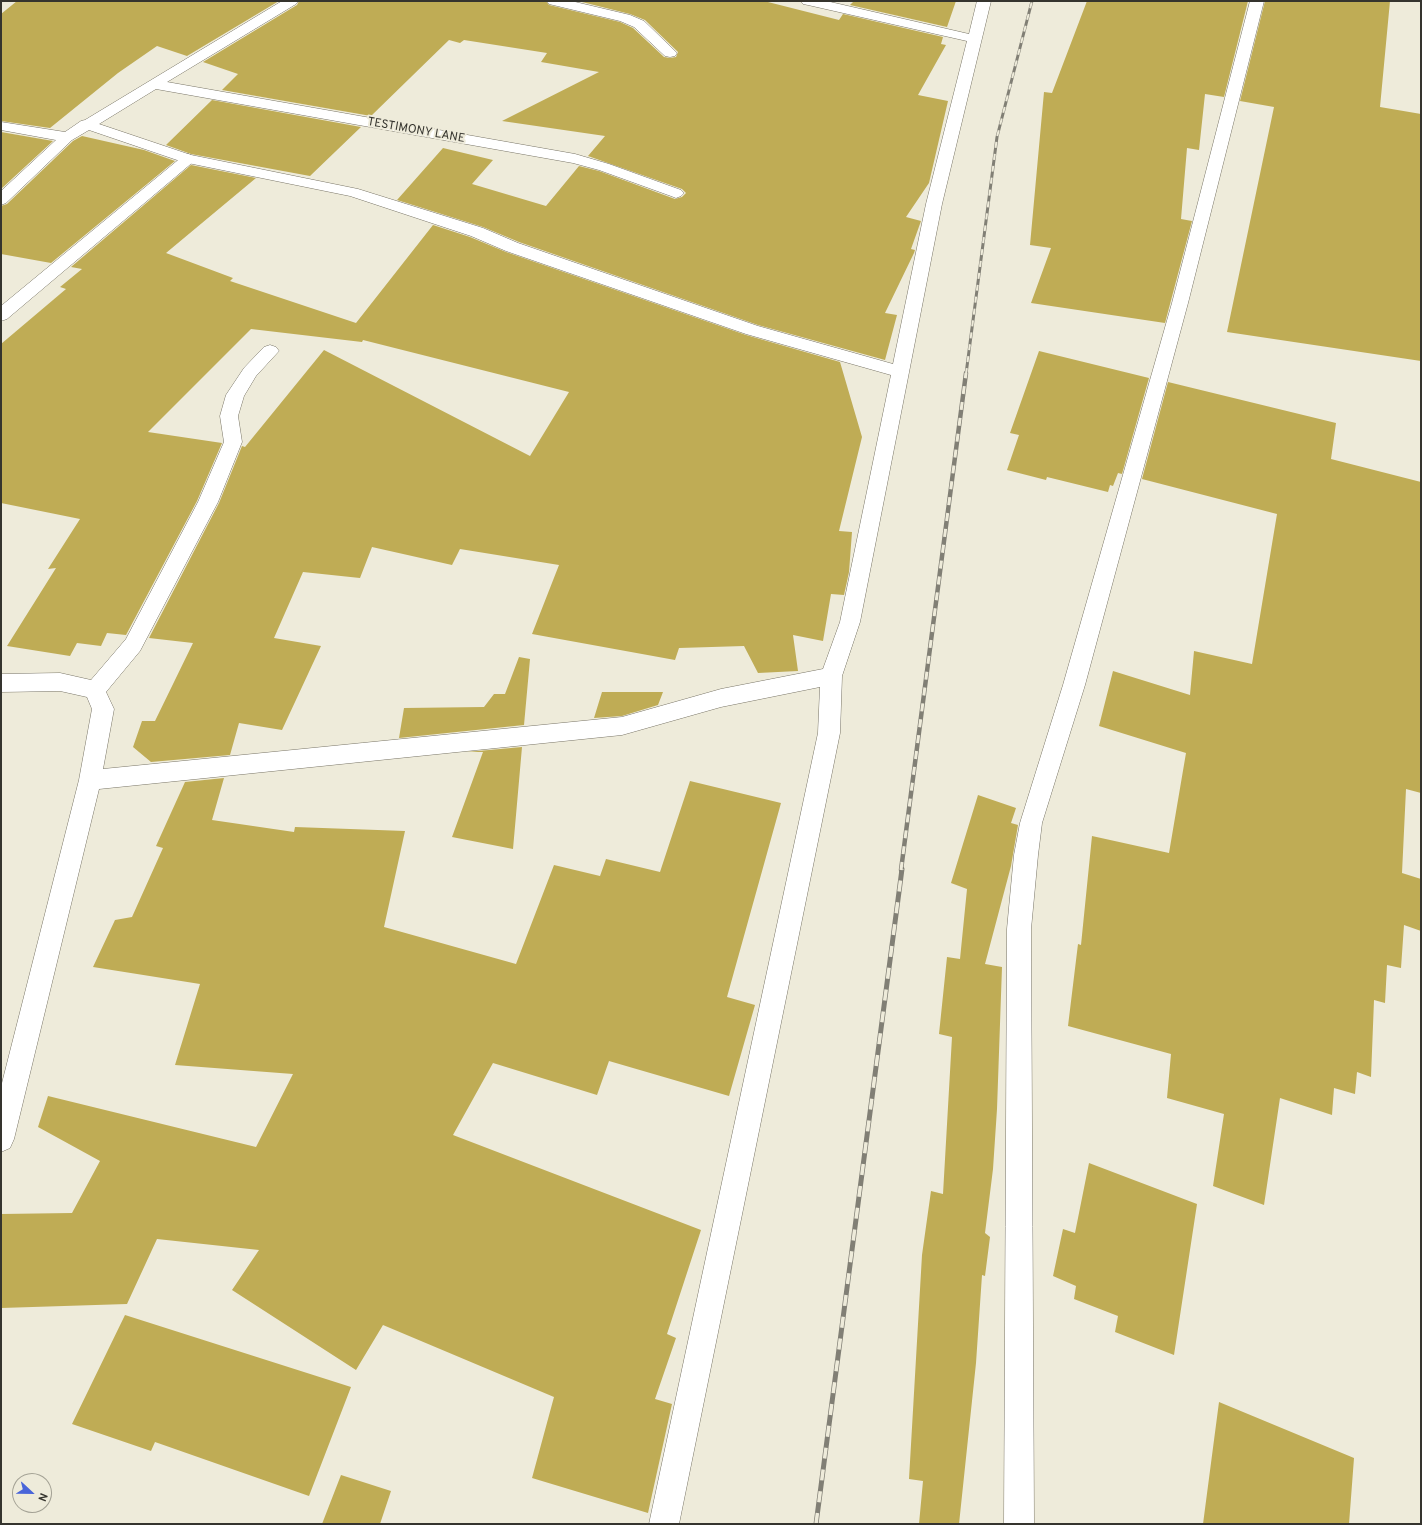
<!DOCTYPE html>
<html>
<head>
<meta charset="utf-8">
<style>
	body { margin:0 }
	#map { position:relative; width:1422px; height:1525px; overflow:hidden; background:#eeebda; font-family:Overpass,sans-serif }
	canvas { display:block }
	.frame { position:absolute; inset:0; border:2px solid #35342e; pointer-events:none }
	.north { position:absolute; left:12px; top:1473px; width:40px; height:40px; box-sizing:border-box; background:#eeebda; border:1px solid #a4a295; border-radius:50%; rotate:112deg; font-size:11px; font-weight:700; line-height:16px; text-align:center; color:#35342e }
	.north::after { content:''; display:block; margin:auto; width:14px; height:18px; background:#4965d9; clip-path:polygon(50% 0,100% 100%,50% 72%,0 100%) }
</style>
</head>
<body>
<div id="map">
<canvas width="1422" height="1525"></canvas>
<div class="frame"></div>
<div class="north">N</div>
</div>
<script>
const ctx = document.querySelector('canvas').getContext('2d');
ctx.lineJoin = 'round';
function fill(path, color) {
  ctx.fillStyle = color;
  ctx.fill(path, 'evenodd');
}
function shape(rows) {
  const path = new Path2D();
  for (const r of rows) {
    path.moveTo(r[0], r[1]);
    for (let i = 2; i < r.length; i += 2) path.lineTo(r[i], r[i + 1]);
  }
  return path;
}
function strokePath(path, color, width, dash) {
  ctx.strokeStyle = color;
  ctx.lineWidth = width;
  ctx.lineCap = dash ? 'butt' : 'round';
  ctx.setLineDash(dash || []);
  ctx.stroke(path);
}
function write(font, color, halo, rows, align = 'center') {
  ctx.font = font + ' Overpass,sans-serif';
  ctx.lineWidth = 4;
  ctx.setLineDash([]);
  ctx.textBaseline = 'middle';
  ctx.strokeStyle = halo;
  ctx.fillStyle = color;
  for (const [text, x, y, turn = 0] of rows) {
    ctx.save();
    ctx.translate(x, y);
    ctx.rotate((+turn || 0) * Math.PI / 180);
    ctx.textAlign = isNaN(turn) ? turn : align;
    if (halo) ctx.strokeText(text, 0, 0);
    ctx.fillText(text, 0, 0);
    ctx.restore();
  }
}
fill(shape([
	[17,1,279,1,187,56,157,46,118,73,50,128,1,121,1,14],
	[299,1,546,1,549,5,620,22,633,28,664,57,670,58,676,57,678,52,645,20,630,14,578,1,764,1,839,20,843,14,943,37,941,44,946,45,918,95,948,101,929,183,906,217,921,221,911,249,915,250,914,253,885,313,897,315,885,360,758,325,519,242,483,227,397,200,443,148,493,160,472,184,546,206,579,166,599,171,675,199,682,197,686,193,682,189,588,156,605,136,502,121,599,72,541,62,547,53,464,40,460,43,449,40,371,116,222,90,238,74,203,62,297,5],
	[854,1,956,1,947,27,850,5],
	[1087,1,1248,1,1224,97,1205,94,1199,150,1187,148,1181,219,1192,221,1165,323,1031,303,1051,248,1030,245,1044,92,1052,93],
	[1265,1,1390,1,1380,107,1421,114,1421,361,1227,332,1274,107,1240,101],
	[212,100,361,127,310,176,191,154,166,145],
	[1,132,53,141,1,189],
	[82,136,144,150,175,161,51,263,1,254,1,206,7,204,73,141],
	[191,165,256,178,166,253,233,278,230,281,356,323,433,225,470,237,506,252,746,335,840,362,862,437,839,531,852,532,849,572,844,595,831,594,823,641,793,635,798,671,758,673,744,646,679,648,675,660,532,634,559,565,460,549,452,565,372,547,360,578,303,572,274,638,321,646,282,730,239,723,230,755,151,762,133,747,142,721,155,721,193,643,149,638,219,503,242,446,245,447,324,350,530,456,569,392,363,340,362,342,251,329,148,432,222,443,197,501,126,635,107,633,101,646,77,643,70,656,7,646,56,568,48,569,80,519,1,503,1,344,66,289,60,287,82,269,71,267],
	[1039,351,1149,378,1122,474,1118,473,1113,486,1110,485,1108,492,1047,477,1046,480,1007,470,1019,435,1010,433],
	[1168,382,1336,423,1331,459,1421,482,1421,793,1406,789,1402,873,1421,879,1421,931,1404,925,1401,968,1387,965,1385,1003,1374,1000,1371,1077,1357,1072,1355,1094,1334,1088,1332,1115,1280,1098,1264,1205,1213,1186,1224,1114,1167,1098,1171,1054,1068,1026,1078,944,1081,945,1092,836,1169,853,1186,753,1099,726,1113,671,1190,695,1194,651,1252,664,1277,514,1142,479],
	[519,657,530,659,524,725,399,738,404,708,484,707,494,694,505,694],
	[602,692,663,692,658,705,622,716,594,718],
	[522,747,513,849,452,837,483,752,467,752],
	[224,778,212,820,294,832,295,827,405,831,384,927,516,964,554,865,600,876,606,859,660,872,690,781,781,803,727,997,755,1005,729,1096,609,1061,597,1095,493,1063,453,1135,701,1230,667,1334,676,1338,655,1399,672,1404,648,1513,532,1478,554,1397,383,1325,356,1370,232,1290,259,1250,157,1239,127,1304,1,1308,1,1214,72,1213,100,1161,38,1127,48,1096,256,1147,293,1074,175,1065,200,984,93,967,115,920,132,917,163,848,156,846,185,782],
	[978,795,1016,808,1011,823,1018,825,1011,866,985,964,1002,967,997,1109,993,1169,985,1233,990,1237,985,1276,982,1275,976,1363,959,1524,919,1524,923,1481,909,1479,922,1255,931,1191,943,1194,952,1037,939,1034,947,957,960,959,967,889,951,883],
	[1089,1163,1197,1204,1174,1355,1115,1332,1118,1316,1074,1299,1076,1286,1053,1276,1063,1229,1075,1233],
	[125,1315,351,1387,309,1496,155,1442,151,1451,72,1424],
	[1219,1402,1354,1458,1349,1524,1203,1524],
	[341,1475,391,1491,380,1524,322,1524]
]), '#bfac55');
const service = shape([
	[188,154,193,156,196,159,193,162,7,319,1,321,1,306,183,156,188,154]
]);
const minor = shape([
	[282,1,298,1,296,4,167,82,575,154,609,164,681,190,684,193,681,196,676,198,671,196,599,170,573,163,156,89,99,124,191,155,358,189,483,228,518,243,758,326,893,364,926,204,967,41,808,5,803,4,801,1,826,1,969,34,977,1,991,1,942,204,860,622,842,676,840,733,679,1524,649,1524,818,733,820,687,721,707,622,735,99,789,14,1139,10,1148,1,1152,1,1087,79,780,92,709,87,697,60,691,1,692,1,674,60,673,91,680,126,639,198,502,224,442,220,416,226,395,244,368,264,347,270,345,276,347,279,351,256,376,244,396,238,416,242,442,218,502,140,651,106,692,114,709,103,769,622,717,721,689,823,669,840,622,891,375,746,334,506,251,471,236,350,196,183,162,89,130,72,140,6,203,1,205,1,191,56,140,1,130,1,122,65,132,81,121,85,120,282,1],
	[547,1,571,1,630,15,644,21,677,53,675,56,670,57,665,56,634,27,620,21,549,4,547,1],
	[1250,1,1264,1,1188,303,1085,685,1042,823,1038,855,1031,929,1034,1524,1004,1524,1007,929,1014,855,1020,823,1063,685,1172,303,1250,1]
]);
strokePath(service, '#797567', 1);
strokePath(minor, '#797567', 1);
fill(service, '#fff');
fill(minor, '#fff');
const railFar2 = shape([
	[966,374,997,137,1032,1]
]);
const railFar1 = shape([
	[901,870,966,373]
]);
const rail = shape([
	[816,1524,902,869]
]);
strokePath(railFar2, '#817f75', 3);
strokePath(railFar1, '#817f75', 4.5);
strokePath(rail, '#817f75', 5);
strokePath(railFar2, '#eeebda', 2, [6]);
strokePath(railFar1, '#eeebda', 3, [8]);
strokePath(rail, '#eeebda', 3.5, [11]);
write('12px', '#35342e', '#eeebda', [
	["TESTIMONY LANE",416,131,10]
]);
</script>
</body>
</html>
